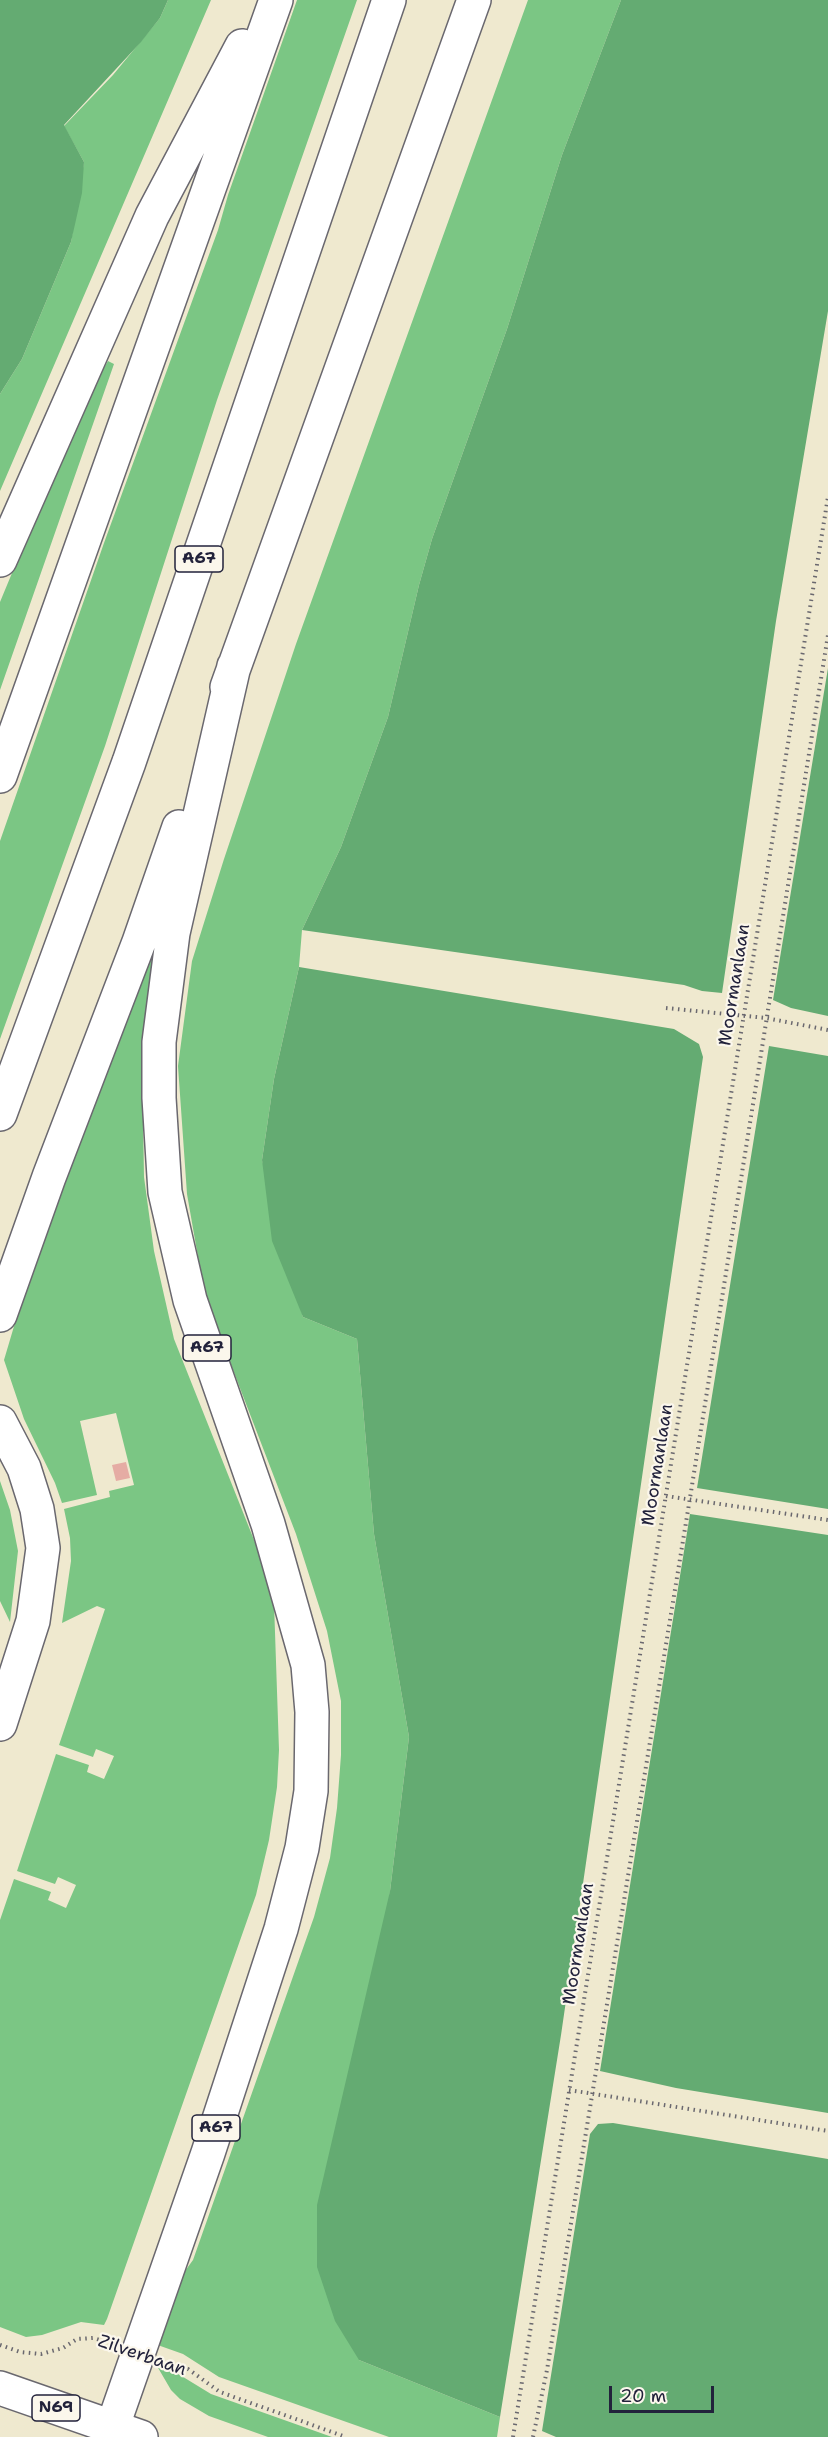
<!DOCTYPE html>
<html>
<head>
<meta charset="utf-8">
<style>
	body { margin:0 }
	#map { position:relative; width:828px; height:2437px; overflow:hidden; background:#efe9cf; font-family:"Shantell Sans",sans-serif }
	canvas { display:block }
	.scale { position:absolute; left:609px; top:2386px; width:105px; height:27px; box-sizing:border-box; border:3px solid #22223b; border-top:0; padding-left:8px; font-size:18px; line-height:21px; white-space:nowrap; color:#22223b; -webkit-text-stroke:4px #fbf7ec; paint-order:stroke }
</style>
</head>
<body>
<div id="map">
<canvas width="828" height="2437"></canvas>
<div class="scale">20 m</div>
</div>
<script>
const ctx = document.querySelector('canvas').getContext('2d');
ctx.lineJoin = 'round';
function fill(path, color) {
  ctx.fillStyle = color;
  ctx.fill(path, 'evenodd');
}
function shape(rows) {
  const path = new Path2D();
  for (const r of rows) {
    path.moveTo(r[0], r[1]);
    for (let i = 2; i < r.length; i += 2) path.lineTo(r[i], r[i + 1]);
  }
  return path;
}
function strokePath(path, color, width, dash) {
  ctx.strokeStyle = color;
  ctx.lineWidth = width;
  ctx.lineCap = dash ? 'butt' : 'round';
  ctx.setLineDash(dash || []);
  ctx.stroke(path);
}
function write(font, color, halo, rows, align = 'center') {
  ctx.font = font + ' "Shantell Sans",sans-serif';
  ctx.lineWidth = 4.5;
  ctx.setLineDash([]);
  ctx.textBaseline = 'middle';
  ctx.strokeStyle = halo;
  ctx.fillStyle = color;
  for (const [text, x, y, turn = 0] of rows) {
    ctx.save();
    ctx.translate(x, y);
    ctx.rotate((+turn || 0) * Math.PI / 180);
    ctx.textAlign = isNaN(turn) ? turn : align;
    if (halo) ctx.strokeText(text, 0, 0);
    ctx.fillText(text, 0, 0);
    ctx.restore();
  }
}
fill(shape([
	[168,0,211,0,0,491,0,394,22,359,71,242,84,162,64,126,113,75,160,18],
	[297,0,357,0,217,400,105,746,0,1039,0,841,104,543,218,230,228,195],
	[528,0,621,0,562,155,507,329,432,539,419,585,388,717,341,847,302,930,299,967,274,1079,262,1160,303,1317,357,1339,374,1534,409,1737,390,1891,359,2360,500,2417,497,2437,389,2437,219,2377,183,2354,152,2343,164,2300,193,2260,314,1917,330,1858,337,1808,341,1755,341,1701,327,1631,296,1534,205,1297,187,1194,178,1066,192,961,224,859,296,644],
	[108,361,114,364,0,690,0,602,83,402],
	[144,957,156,962,142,1056,144,1177,154,1251,174,1339,258,1550,274,1603,279,1750,277,1787,269,1840,256,1895,107,2319,104,2325,81,2322,42,2335,26,2337,0,2327,0,1920,14,1879,51,1892,48,1900,66,1908,76,1885,58,1877,55,1884,17,1871,56,1754,89,1765,87,1772,104,1779,114,1756,96,1749,93,1757,59,1745,105,1609,97,1606,62,1623,71,1561,70,1538,64,1509,110,1497,109,1491,134,1485,116,1413,80,1421,97,1495,62,1503,55,1483,24,1419,4,1360,23,1296],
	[0,1481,10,1510,18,1551,10,1622,0,1601],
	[157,2366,175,2372,211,2394,332,2437,268,2437,209,2416,180,2399,171,2390]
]), '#7bc684');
fill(shape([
	[0,0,168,0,160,18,141,42,64,125,84,162,82,193,71,242,22,359,0,394],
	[621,0,828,0,828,311,776,621,722,993,702,991,684,985,302,930,341,847,388,717,419,585,432,539,507,329,562,155],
	[828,668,828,1016,791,1008,773,1000],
	[299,967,674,1029,699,1044,703,1057,561,2035,500,2417,359,2360,335,2321,317,2267,317,2205,390,1891,409,1737,374,1534,357,1339,303,1317,272,1241,262,1160,274,1079],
	[769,1046,828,1056,828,1509,697,1488],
	[690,1514,828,1535,828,2113,676,2088,600,2071],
	[613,2123,828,2159,828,2437,556,2437,542,2431,590,2134,598,2124]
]), '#64ab72');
fill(shape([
	[126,1462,130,1478,116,1481,112,1465]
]), '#e5aca4');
const minor = shape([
	[0,1422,24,1468,37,1509,43,1548,33,1621,0,1724]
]);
const major = shape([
	[0,2388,141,2437]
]);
const highway = shape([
	[0,560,152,216,242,46],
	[227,687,474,0],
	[0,776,276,0],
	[0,1114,129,762,389,0],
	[0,1315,49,1177,139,942,179,827],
	[109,2437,208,2153,281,1929,302,1848,311,1791,312,1712,308,1665,268,1524,190,1300,165,1192,159,1098,159,1042,173,933,234,666]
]);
strokePath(minor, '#6a686f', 36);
strokePath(major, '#6a686f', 36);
strokePath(highway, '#6a686f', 36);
strokePath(shape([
	[666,1008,766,1018,828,1030],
	[666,1496,828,1520],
	[569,2090,828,2131],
	[0,2345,20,2352,41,2354,63,2348,77,2339,93,2338,107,2342],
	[170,2365,188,2369,220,2392,346,2437],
	[513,2437,828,497],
	[533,2437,547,2370,690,1498,828,635]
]), '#6a686f', 4, [1.5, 4.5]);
strokePath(minor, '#fff', 33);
strokePath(major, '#fff', 33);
strokePath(highway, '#fff', 33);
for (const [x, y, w] of [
	[199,559,48],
	[207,1348,48],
	[216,2128,48],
	[56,2408,48]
]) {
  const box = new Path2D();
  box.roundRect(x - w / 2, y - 13, w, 26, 4.5);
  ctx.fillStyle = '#fbf7ec';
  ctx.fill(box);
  strokePath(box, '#22223b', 1.5);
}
write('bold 16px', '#22223b', null, [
	["A67",199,559],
	["A67",207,1348],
	["A67",216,2128],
	["N69",56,2408]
]);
write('18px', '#22223b', '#fbf7ec', [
	["Moormanlaan",735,985,-81],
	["Moormanlaan",658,1465,-81],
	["Moormanlaan",579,1944,-81],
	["Zilverbaan",142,2356,19]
]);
</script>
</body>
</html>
